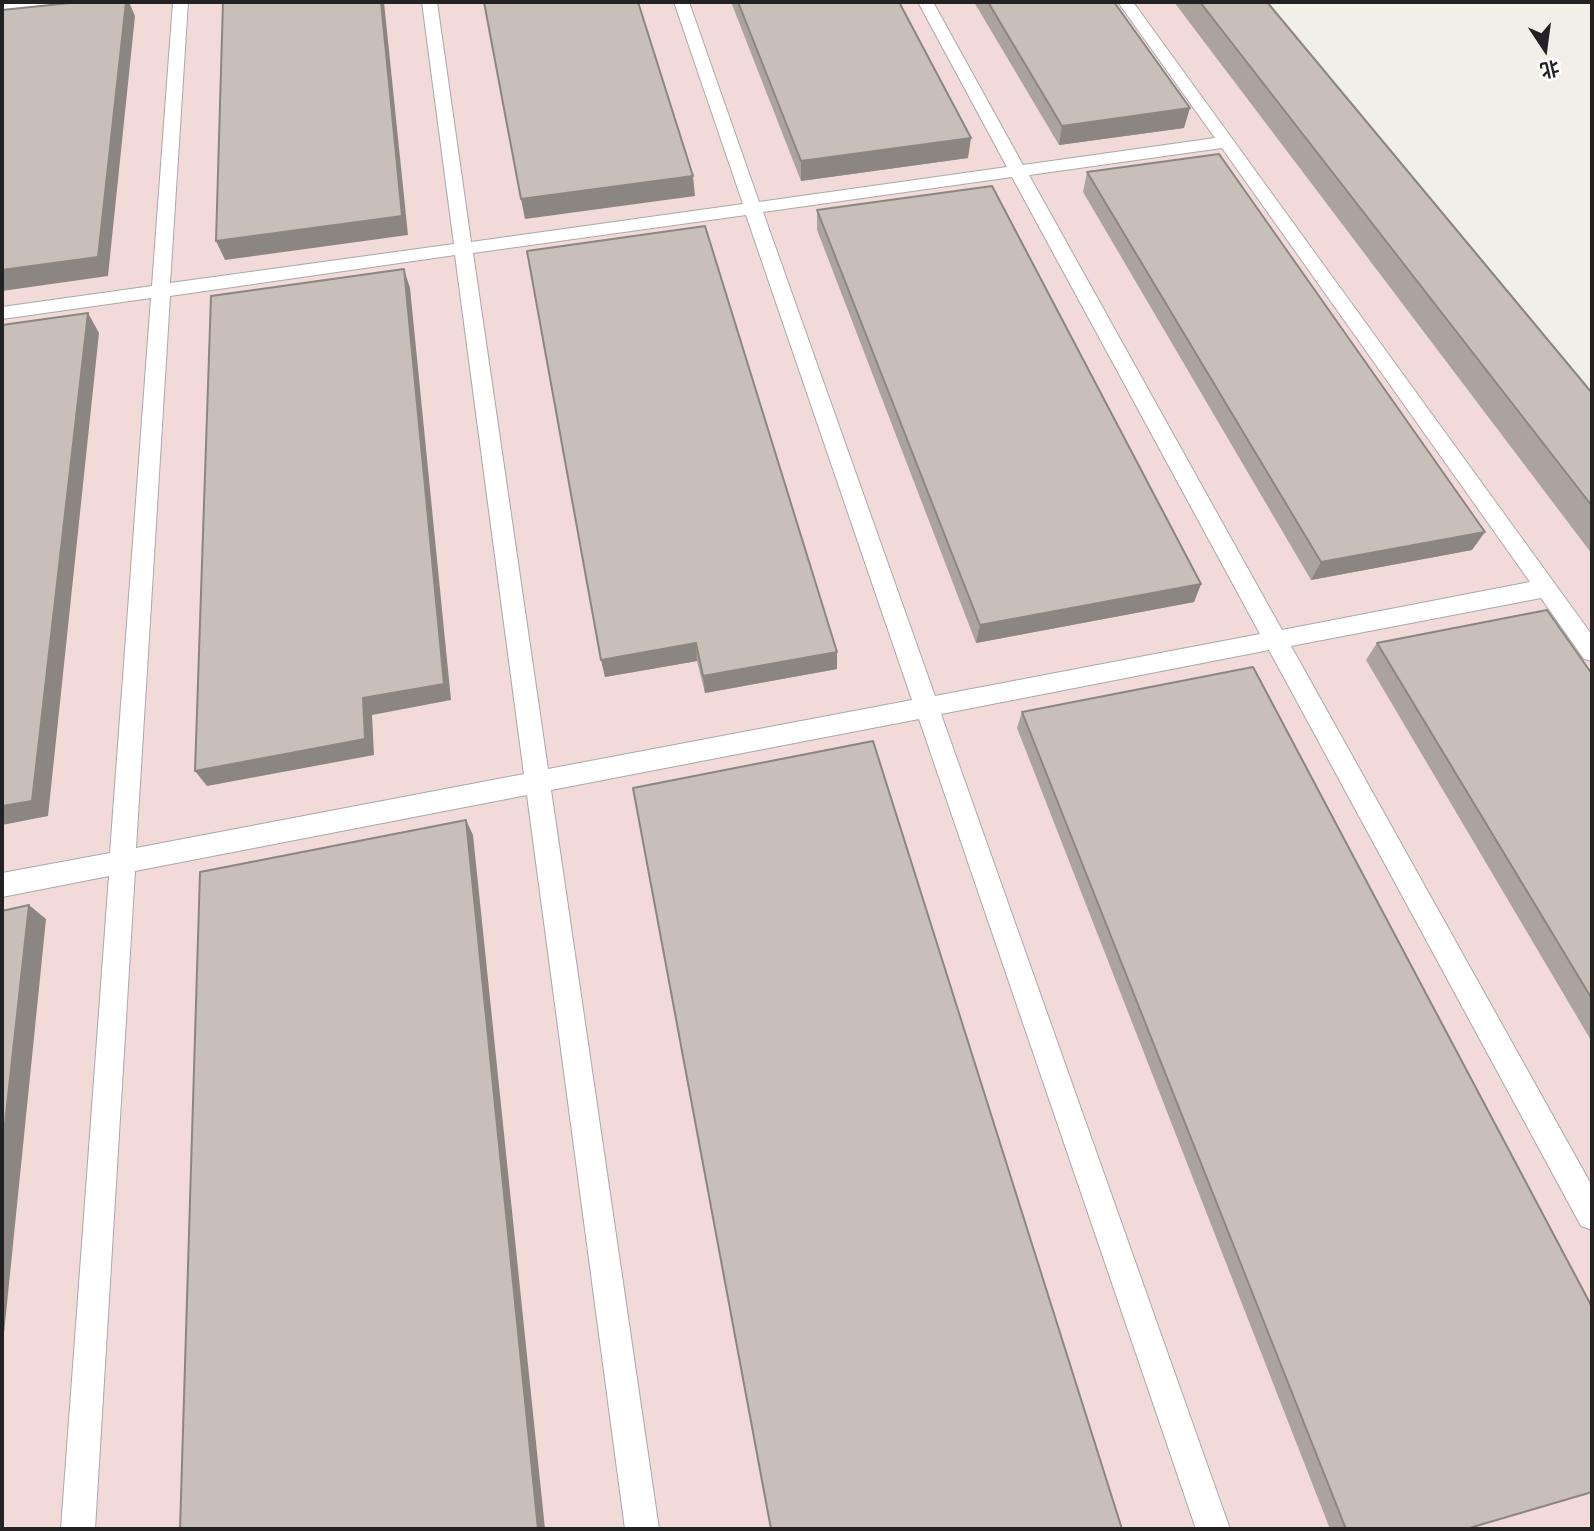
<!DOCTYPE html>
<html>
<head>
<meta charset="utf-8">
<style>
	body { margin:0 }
	#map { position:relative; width:1594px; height:1531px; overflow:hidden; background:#f2efe9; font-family:"Public Sans","Noto Sans SC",sans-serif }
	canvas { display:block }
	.frame { position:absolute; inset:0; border:4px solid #222; pointer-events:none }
	.north { position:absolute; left:1510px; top:14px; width:70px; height:70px; -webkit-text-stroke:5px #fff; paint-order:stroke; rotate:167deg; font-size:19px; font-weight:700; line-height:28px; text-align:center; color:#222 }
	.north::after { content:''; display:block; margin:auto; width:24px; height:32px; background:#222; clip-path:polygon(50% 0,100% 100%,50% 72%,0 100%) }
</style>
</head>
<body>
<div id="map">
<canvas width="1594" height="1531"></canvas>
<div class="frame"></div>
<div class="north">北</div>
</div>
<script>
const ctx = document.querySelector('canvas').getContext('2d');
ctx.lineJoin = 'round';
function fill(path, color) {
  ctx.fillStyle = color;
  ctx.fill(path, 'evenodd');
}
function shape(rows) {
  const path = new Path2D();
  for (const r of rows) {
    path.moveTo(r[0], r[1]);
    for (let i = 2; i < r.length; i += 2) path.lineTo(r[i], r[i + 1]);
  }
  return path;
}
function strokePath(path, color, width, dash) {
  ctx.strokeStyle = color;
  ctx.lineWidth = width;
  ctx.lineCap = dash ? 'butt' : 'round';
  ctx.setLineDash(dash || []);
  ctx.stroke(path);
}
fill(shape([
	[2,2,1253,2,1592,415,1592,1529,2,1529]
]), '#f2dad9');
const service = shape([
	[2,2,67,2,59,7,2,12,2,2],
	[173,2,188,2,170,283,454,244,422,2,437,2,471,242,743,204,674,2,689,2,759,202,1007,167,918,2,933,2,1023,165,1215,138,1118,2,1133,2,1592,635,1592,661,1584,659,1541,598,1291,646,1592,1186,1592,1230,1581,1226,1269,650,941,714,1230,1529,1196,1529,919,719,551,790,659,1529,625,1529,527,795,135,871,95,1529,61,1529,109,876,2,897,2,873,110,853,151,298,2,319,2,307,152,286,173,2],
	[1222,148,1530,582,1282,630,1029,175,1222,148],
	[1012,177,1260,634,935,696,763,212,1012,177],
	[746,215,912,700,548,769,473,253,746,215],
	[455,255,524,774,136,848,170,296,455,255]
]);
strokePath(service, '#a9a9a9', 2);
fill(service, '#fff');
fill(shape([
	[731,2,899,2,968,158,801,181],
	[974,2,1114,2,1184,128,1059,145],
	[1174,2,1267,2,1592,393,1592,554],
	[1087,172,1472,550,1311,580,1083,192],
	[817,210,1201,584,1194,602,976,643,817,230],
	[527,251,837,669,705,693,697,661,605,677],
	[1377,643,1592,674,1592,1042,1366,660],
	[1022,712,1466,1529,1330,1529,1017,728]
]), '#aba49e');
fill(shape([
	[126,2,129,2,135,16,108,276,2,291,2,270],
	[381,2,384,2,408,235,225,260,216,241],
	[1190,108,1184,128,1059,145,1062,126],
	[971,138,968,158,801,181,801,161],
	[693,176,695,196,525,219,521,199],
	[404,269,410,288,451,700,372,715,374,755,207,786,195,771,363,698],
	[88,313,99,333,48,816,2,825,2,806],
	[1485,532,1472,550,1311,580,1321,562],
	[1201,584,1194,602,976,643,980,625],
	[696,643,697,661,605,677,601,660],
	[837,652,837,669,705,693,703,676],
	[466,820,473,835,545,1529,538,1529],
	[29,905,46,919,2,1353,2,1151]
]), '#8b8681');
const building = shape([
	[79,2,126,2,98,257,2,270,2,10,79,2],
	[223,2,381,2,402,216,216,241,223,2],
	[484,2,638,2,693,176,521,199,484,2],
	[738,2,899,2,971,138,801,161,738,2],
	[988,2,1114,2,1190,108,1062,126,988,2],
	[1200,2,1267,2,1592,393,1592,506,1200,2],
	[1219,154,1485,532,1321,562,1087,172,1219,154],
	[992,186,1201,584,980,625,817,210,992,186],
	[705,226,837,652,703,676,696,643,601,660,527,251,705,226],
	[404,269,444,684,363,698,365,739,195,771,211,296,404,269],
	[88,313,32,801,2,806,2,325,88,313],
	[1547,610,1592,674,1592,999,1377,643,1547,610],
	[1253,667,1592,1307,1592,1492,1466,1529,1346,1529,1022,712,1253,667],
	[873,741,1122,1529,771,1529,633,788,873,741],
	[466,820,538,1529,180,1529,200,872,466,820],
	[29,905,2,1151,2,911,29,905]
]);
fill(building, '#c7bfb8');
strokePath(building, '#8b8681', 2);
</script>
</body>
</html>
